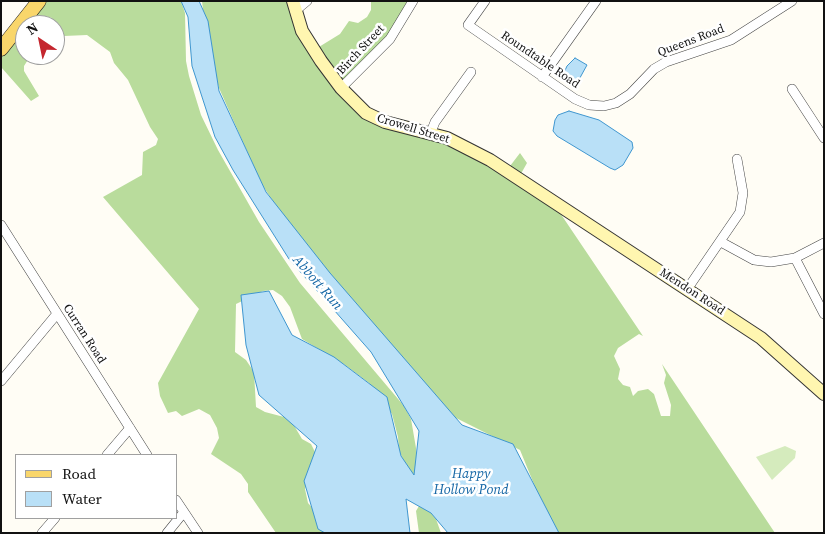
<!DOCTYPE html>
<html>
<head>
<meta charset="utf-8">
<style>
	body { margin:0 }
	#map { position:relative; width:825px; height:534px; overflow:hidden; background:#fffdf5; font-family:"Source Serif 4",serif }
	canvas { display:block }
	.frame { position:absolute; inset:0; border:2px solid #111; pointer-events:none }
	.legend { position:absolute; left:15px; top:454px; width:162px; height:65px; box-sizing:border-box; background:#fff; border:1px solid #a0a0a0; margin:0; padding:6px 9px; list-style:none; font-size:15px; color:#111 }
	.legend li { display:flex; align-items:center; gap:10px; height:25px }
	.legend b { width:25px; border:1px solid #a0a0a0 }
	.north { position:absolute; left:15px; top:15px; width:50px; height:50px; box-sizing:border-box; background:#fff; border:1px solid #a0a0a0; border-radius:50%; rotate:326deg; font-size:14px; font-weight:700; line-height:20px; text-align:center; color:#111 }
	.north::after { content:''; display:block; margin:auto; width:18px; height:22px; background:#c4262e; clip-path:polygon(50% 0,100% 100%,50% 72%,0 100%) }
</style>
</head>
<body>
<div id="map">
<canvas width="825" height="534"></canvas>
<div class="frame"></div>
<ul class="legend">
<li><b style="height:6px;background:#f9d66b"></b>Road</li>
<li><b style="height:14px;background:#b9e0f7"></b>Water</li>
</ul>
<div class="north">N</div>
</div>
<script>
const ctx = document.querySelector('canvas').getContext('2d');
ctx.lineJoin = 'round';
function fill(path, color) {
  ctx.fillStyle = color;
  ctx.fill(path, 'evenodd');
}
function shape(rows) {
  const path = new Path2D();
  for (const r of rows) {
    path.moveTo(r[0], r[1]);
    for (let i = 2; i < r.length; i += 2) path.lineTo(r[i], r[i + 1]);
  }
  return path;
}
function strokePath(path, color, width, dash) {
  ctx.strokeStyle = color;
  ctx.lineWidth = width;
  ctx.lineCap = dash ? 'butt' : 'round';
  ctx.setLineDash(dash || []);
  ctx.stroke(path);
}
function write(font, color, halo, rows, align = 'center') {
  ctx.font = font + ' "Source Serif 4",serif';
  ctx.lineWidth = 5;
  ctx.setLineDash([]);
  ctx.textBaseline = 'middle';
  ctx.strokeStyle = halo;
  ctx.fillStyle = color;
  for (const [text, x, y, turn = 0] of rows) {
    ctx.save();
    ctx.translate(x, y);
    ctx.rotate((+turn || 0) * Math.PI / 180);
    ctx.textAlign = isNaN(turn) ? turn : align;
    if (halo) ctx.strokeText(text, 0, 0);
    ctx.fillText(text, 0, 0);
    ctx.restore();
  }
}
fill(shape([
	[785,446,796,451,795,458,772,480,756,457]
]), '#d5ebbd');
fill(shape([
	[43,1,181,1,185,13,186,61,189,76,201,115,218,150,259,222,300,283,404,406,411,419,416,448,417,479,415,489,399,450,398,437,392,414,369,383,345,365,302,339,290,307,282,296,273,290,263,291,236,304,235,352,246,360,254,372,256,407,265,412,284,417,292,422,302,439,311,444,315,452,315,463,305,489,308,503,322,519,339,533,276,533,248,492,248,484,241,474,211,454,219,438,217,428,210,415,199,409,182,416,176,411,168,413,160,396,158,383,199,309,103,197,142,175,143,152,156,145,158,139,150,127,128,80,114,63,110,52,87,35,64,36,55,34,55,25,39,25,31,19],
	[202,1,293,1,314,50,340,34,349,21,358,23,367,17,371,10,371,1,415,1,347,90,360,108,430,133,507,170,520,153,527,163,518,179,554,204,643,336,639,334,618,348,614,356,620,369,618,379,623,385,630,387,633,396,638,391,648,389,654,394,661,416,670,416,671,405,664,383,666,375,662,364,775,533,554,533,520,450,452,416,293,232,261,183,219,88,207,46],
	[22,31,25,34,25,55,31,55,24,66,24,71,39,96,31,101,1,67,1,55],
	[425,505,436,519,441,533,419,533,416,511,419,506]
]), '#b9dc9c');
const water = shape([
	[181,1,199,1,208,21,219,91,266,192,330,273,462,425,513,444,559,533,448,533,431,513,406,499,410,533,325,533,318,529,304,481,317,446,259,395,246,345,241,295,269,291,292,335,334,357,387,397,401,456,414,475,419,431,371,352,289,259,233,170,215,137,192,66,188,17,181,1],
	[575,58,587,65,576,85,563,75,567,66,575,58],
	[569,111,599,120,632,142,633,148,623,165,615,170,610,168,557,136,553,131,555,120,558,115,569,111]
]);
fill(water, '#b9e0f7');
strokePath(water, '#3f96cf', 1);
const street = shape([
	[485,1,468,25,575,99,589,105,604,106,616,103,630,94,654,69,666,62,731,40,792,1],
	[295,11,307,1],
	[542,77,596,1],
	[341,88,390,39,413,1],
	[792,89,824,138],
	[431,132,435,122,471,72],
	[1,225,147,455],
	[721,242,754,260,771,262,795,258,824,243],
	[795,258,824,314],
	[688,288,740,212,743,193,737,159],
	[1,381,56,315],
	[107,455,130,428],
	[176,500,198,533],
	[42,533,55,518],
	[167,533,184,512]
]);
const secondary = shape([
	[293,1,302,31,321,61,341,88,366,113,385,122,447,138,490,160,761,338,824,394]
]);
const primary = shape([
	[1,49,39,1]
]);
strokePath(street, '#444', 10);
strokePath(secondary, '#333', 14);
strokePath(primary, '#222', 15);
strokePath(street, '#fff', 9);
strokePath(secondary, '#fff6b0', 12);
strokePath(primary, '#f9d66b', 14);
write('12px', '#111', '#fff', [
	["Queens Road",691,41,-21],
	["Birch Street",361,50,-47],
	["Roundtable Road",540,60,34],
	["Crowell Street",413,129,17],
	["Mendon Road",692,292,33],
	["Curran Road",84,334,57]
]);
write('italic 14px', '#1768a6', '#fff', [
	["Abbott Run",317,283,49],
	["Happy",471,474],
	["Hollow Pond",471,490]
]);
</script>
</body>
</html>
